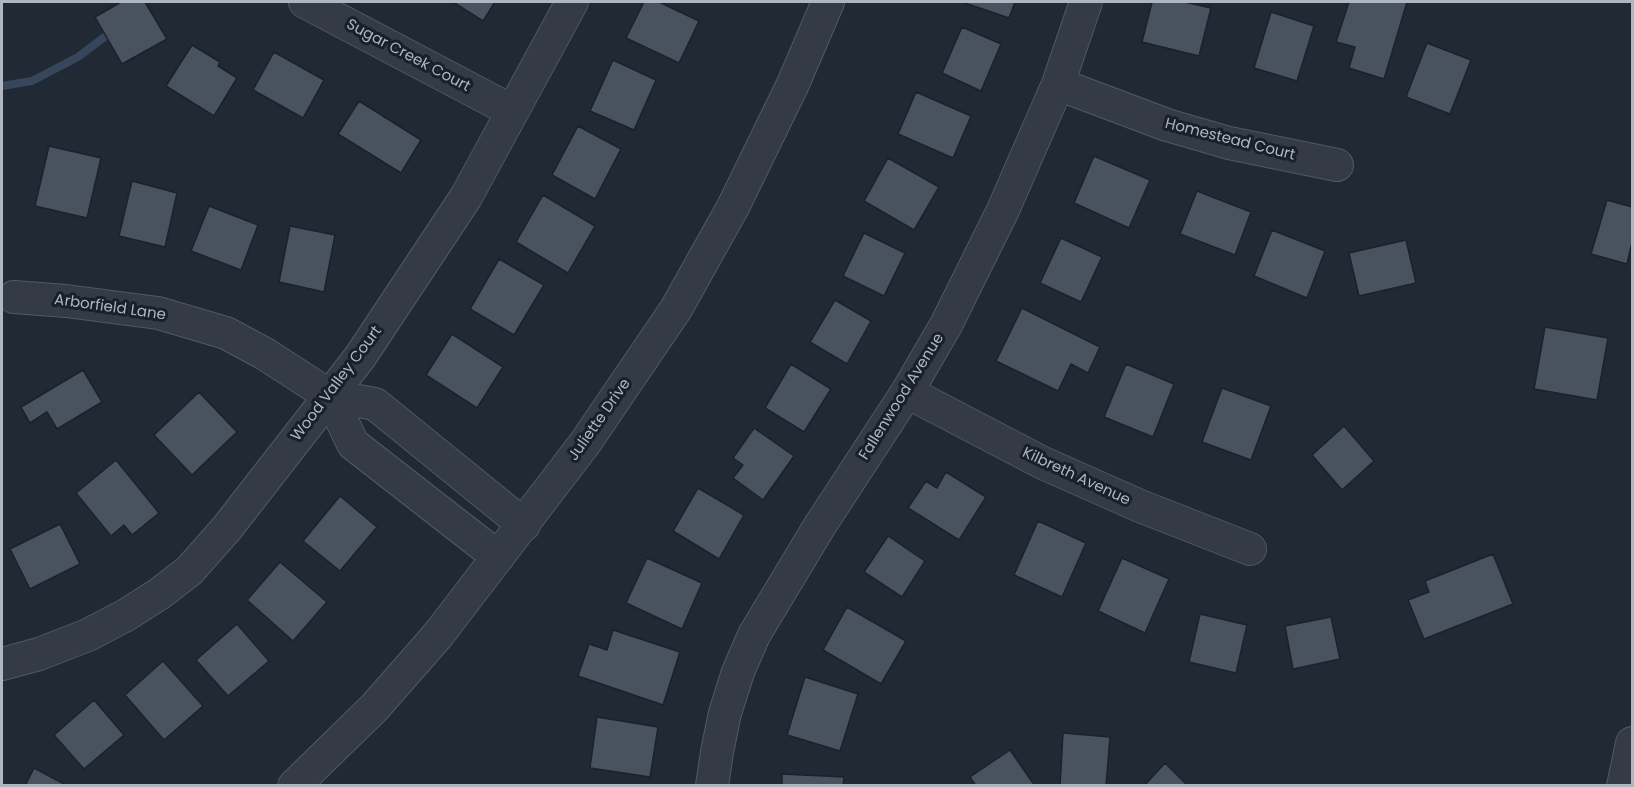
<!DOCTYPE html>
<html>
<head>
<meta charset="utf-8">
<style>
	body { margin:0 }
	#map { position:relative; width:1634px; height:787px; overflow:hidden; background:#202934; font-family:Poppins,sans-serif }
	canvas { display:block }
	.frame { position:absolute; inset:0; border:3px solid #aeb6c2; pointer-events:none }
</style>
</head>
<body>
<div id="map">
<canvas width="1634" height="787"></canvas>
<div class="frame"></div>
</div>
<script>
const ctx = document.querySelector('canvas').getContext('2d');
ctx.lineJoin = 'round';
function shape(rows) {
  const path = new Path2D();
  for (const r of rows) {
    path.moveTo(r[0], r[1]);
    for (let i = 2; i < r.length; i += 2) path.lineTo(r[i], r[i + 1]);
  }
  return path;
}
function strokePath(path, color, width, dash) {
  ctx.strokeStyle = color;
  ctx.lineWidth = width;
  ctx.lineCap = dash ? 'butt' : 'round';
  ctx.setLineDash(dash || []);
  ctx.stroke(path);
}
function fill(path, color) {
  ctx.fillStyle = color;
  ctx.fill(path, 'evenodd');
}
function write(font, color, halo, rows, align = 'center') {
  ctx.font = font + ' Poppins,sans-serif';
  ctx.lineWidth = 6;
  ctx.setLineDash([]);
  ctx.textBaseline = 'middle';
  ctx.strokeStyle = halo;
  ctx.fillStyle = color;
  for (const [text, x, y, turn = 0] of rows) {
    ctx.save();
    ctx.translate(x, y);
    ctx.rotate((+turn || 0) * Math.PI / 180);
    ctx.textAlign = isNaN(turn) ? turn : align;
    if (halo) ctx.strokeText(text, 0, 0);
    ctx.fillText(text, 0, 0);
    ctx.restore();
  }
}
strokePath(shape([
	[2,86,32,81,78,57,115,29]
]), '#36475c', 8);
const building = shape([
	[121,2,145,2,167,39,122,64,95,17,121,2],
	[453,2,495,2,483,21,453,2],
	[644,2,659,2,699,21,679,63,626,38,644,2],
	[962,2,1015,2,1009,18,962,2],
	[1152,2,1185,2,1211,8,1199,56,1142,42,1152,2],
	[1349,2,1407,2,1384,79,1349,68,1355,47,1336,42,1349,2],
	[1271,12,1314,26,1297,81,1254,68,1271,12],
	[962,27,1001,44,981,91,942,73,962,27],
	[1427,43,1471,60,1450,114,1406,97,1427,43],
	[192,45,220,62,218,66,237,78,214,116,166,86,192,45],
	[274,52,324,80,303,118,253,90,274,52],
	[613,60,656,80,634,130,590,111,613,60],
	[916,92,971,116,953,158,898,134,916,92],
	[359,101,421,140,401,173,338,134,359,101],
	[578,126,621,149,595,199,552,175,578,126],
	[49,146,101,158,87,218,35,206,49,146],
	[1094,156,1150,180,1129,228,1074,203,1094,156],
	[888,158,939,187,914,230,864,201,888,158],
	[132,181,177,193,165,247,119,236,132,181],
	[1197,191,1251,212,1235,255,1180,234,1197,191],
	[543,195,595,226,568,273,516,242,543,195],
	[1607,200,1632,207,1632,242,1627,264,1591,254,1607,200],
	[209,206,258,225,241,270,191,251,209,206],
	[290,226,335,235,324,292,279,282,290,226],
	[1272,230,1325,251,1307,298,1254,276,1272,230],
	[864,233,905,253,884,296,843,276,864,233],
	[1061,238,1102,257,1081,302,1040,283,1061,238],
	[1406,240,1416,283,1359,296,1349,253,1406,240],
	[499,259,544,285,514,335,470,309,499,259],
	[835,300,871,321,847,364,810,342,835,300],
	[1022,308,1100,347,1088,373,1071,364,1058,391,996,361,1022,308],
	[1545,327,1608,338,1597,400,1534,389,1545,327],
	[452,334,503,367,477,408,426,375,452,334],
	[791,364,831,389,804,432,765,408,791,364],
	[1126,364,1174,384,1153,437,1104,417,1126,364],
	[83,370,102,402,57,429,47,412,30,423,21,407,83,370],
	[1222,388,1271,406,1251,460,1202,442,1222,388],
	[199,392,237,432,192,475,154,435,199,392],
	[1344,426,1374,461,1342,490,1312,455,1344,426],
	[754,428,794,456,763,500,733,478,743,465,733,458,754,428],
	[116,460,159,513,132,535,124,525,111,536,76,493,116,460],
	[946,472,986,497,959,540,908,508,926,481,937,488,946,472],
	[698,488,744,515,719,559,673,531,698,488],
	[340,496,377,527,340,571,303,541,340,496],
	[1038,521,1086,543,1062,597,1014,575,1038,521],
	[60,524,80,564,30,589,10,549,60,524],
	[888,536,925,561,902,597,864,572,888,536],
	[1493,554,1513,604,1424,639,1408,600,1429,592,1425,581,1493,554],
	[647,558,702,583,682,629,626,603,647,558],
	[1122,558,1169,579,1145,633,1098,611,1122,558],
	[280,562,327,602,293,641,247,600,280,562],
	[847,607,906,641,881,684,823,650,847,607],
	[1200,614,1247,625,1236,673,1189,662,1200,614],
	[1331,617,1340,659,1293,669,1285,626,1331,617],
	[237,624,269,661,228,696,196,660,237,624],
	[613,630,680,652,663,705,578,676,589,644,607,650,613,630],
	[163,661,203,706,164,740,125,695,163,661],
	[805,677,858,694,840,751,787,735,805,677],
	[94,700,124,735,84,769,54,735,94,700],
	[597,717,658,727,650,777,590,768,597,717],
	[1063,733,1110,737,1106,786,1060,786,1063,733],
	[1010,750,1035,786,976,786,970,777,1010,750],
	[1165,763,1188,786,1144,786,1165,763],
	[34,768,68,786,25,786,34,768],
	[782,774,844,777,843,786,782,786,782,774]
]);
fill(building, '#495360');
strokePath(building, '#1b222b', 1.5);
const street = shape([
	[305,2,512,111],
	[1058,84,1167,125,1229,143,1337,165],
	[14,297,66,301,158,313,226,333,265,354,330,396,375,404,524,525],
	[907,392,1043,463,1140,506,1250,549],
	[330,396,353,444,498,557],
	[2,664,39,654,88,635,126,615,159,594,189,571,227,528,360,357,466,197,572,2],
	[294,786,374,708,438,635,585,443,676,309,733,207,793,84,828,2],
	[712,786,717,752,725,713,738,672,754,635,819,527,907,392,946,325,1003,210,1058,84,1086,2],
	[1623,786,1632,743]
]);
strokePath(street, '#515963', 34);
strokePath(street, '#343b45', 32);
write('15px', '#aeb6c2', '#192029', [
	["Sugar Creek Court",408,56,28],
	["Homestead Court",1230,140,14],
	["Arborfield Lane",110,308,8],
	["Wood Valley Court",337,384,-53],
	["Fallenwood Avenue",902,397,-58],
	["Juliette Drive",600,420,-55],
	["Kilbreth Avenue",1076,477,25]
]);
</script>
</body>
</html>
